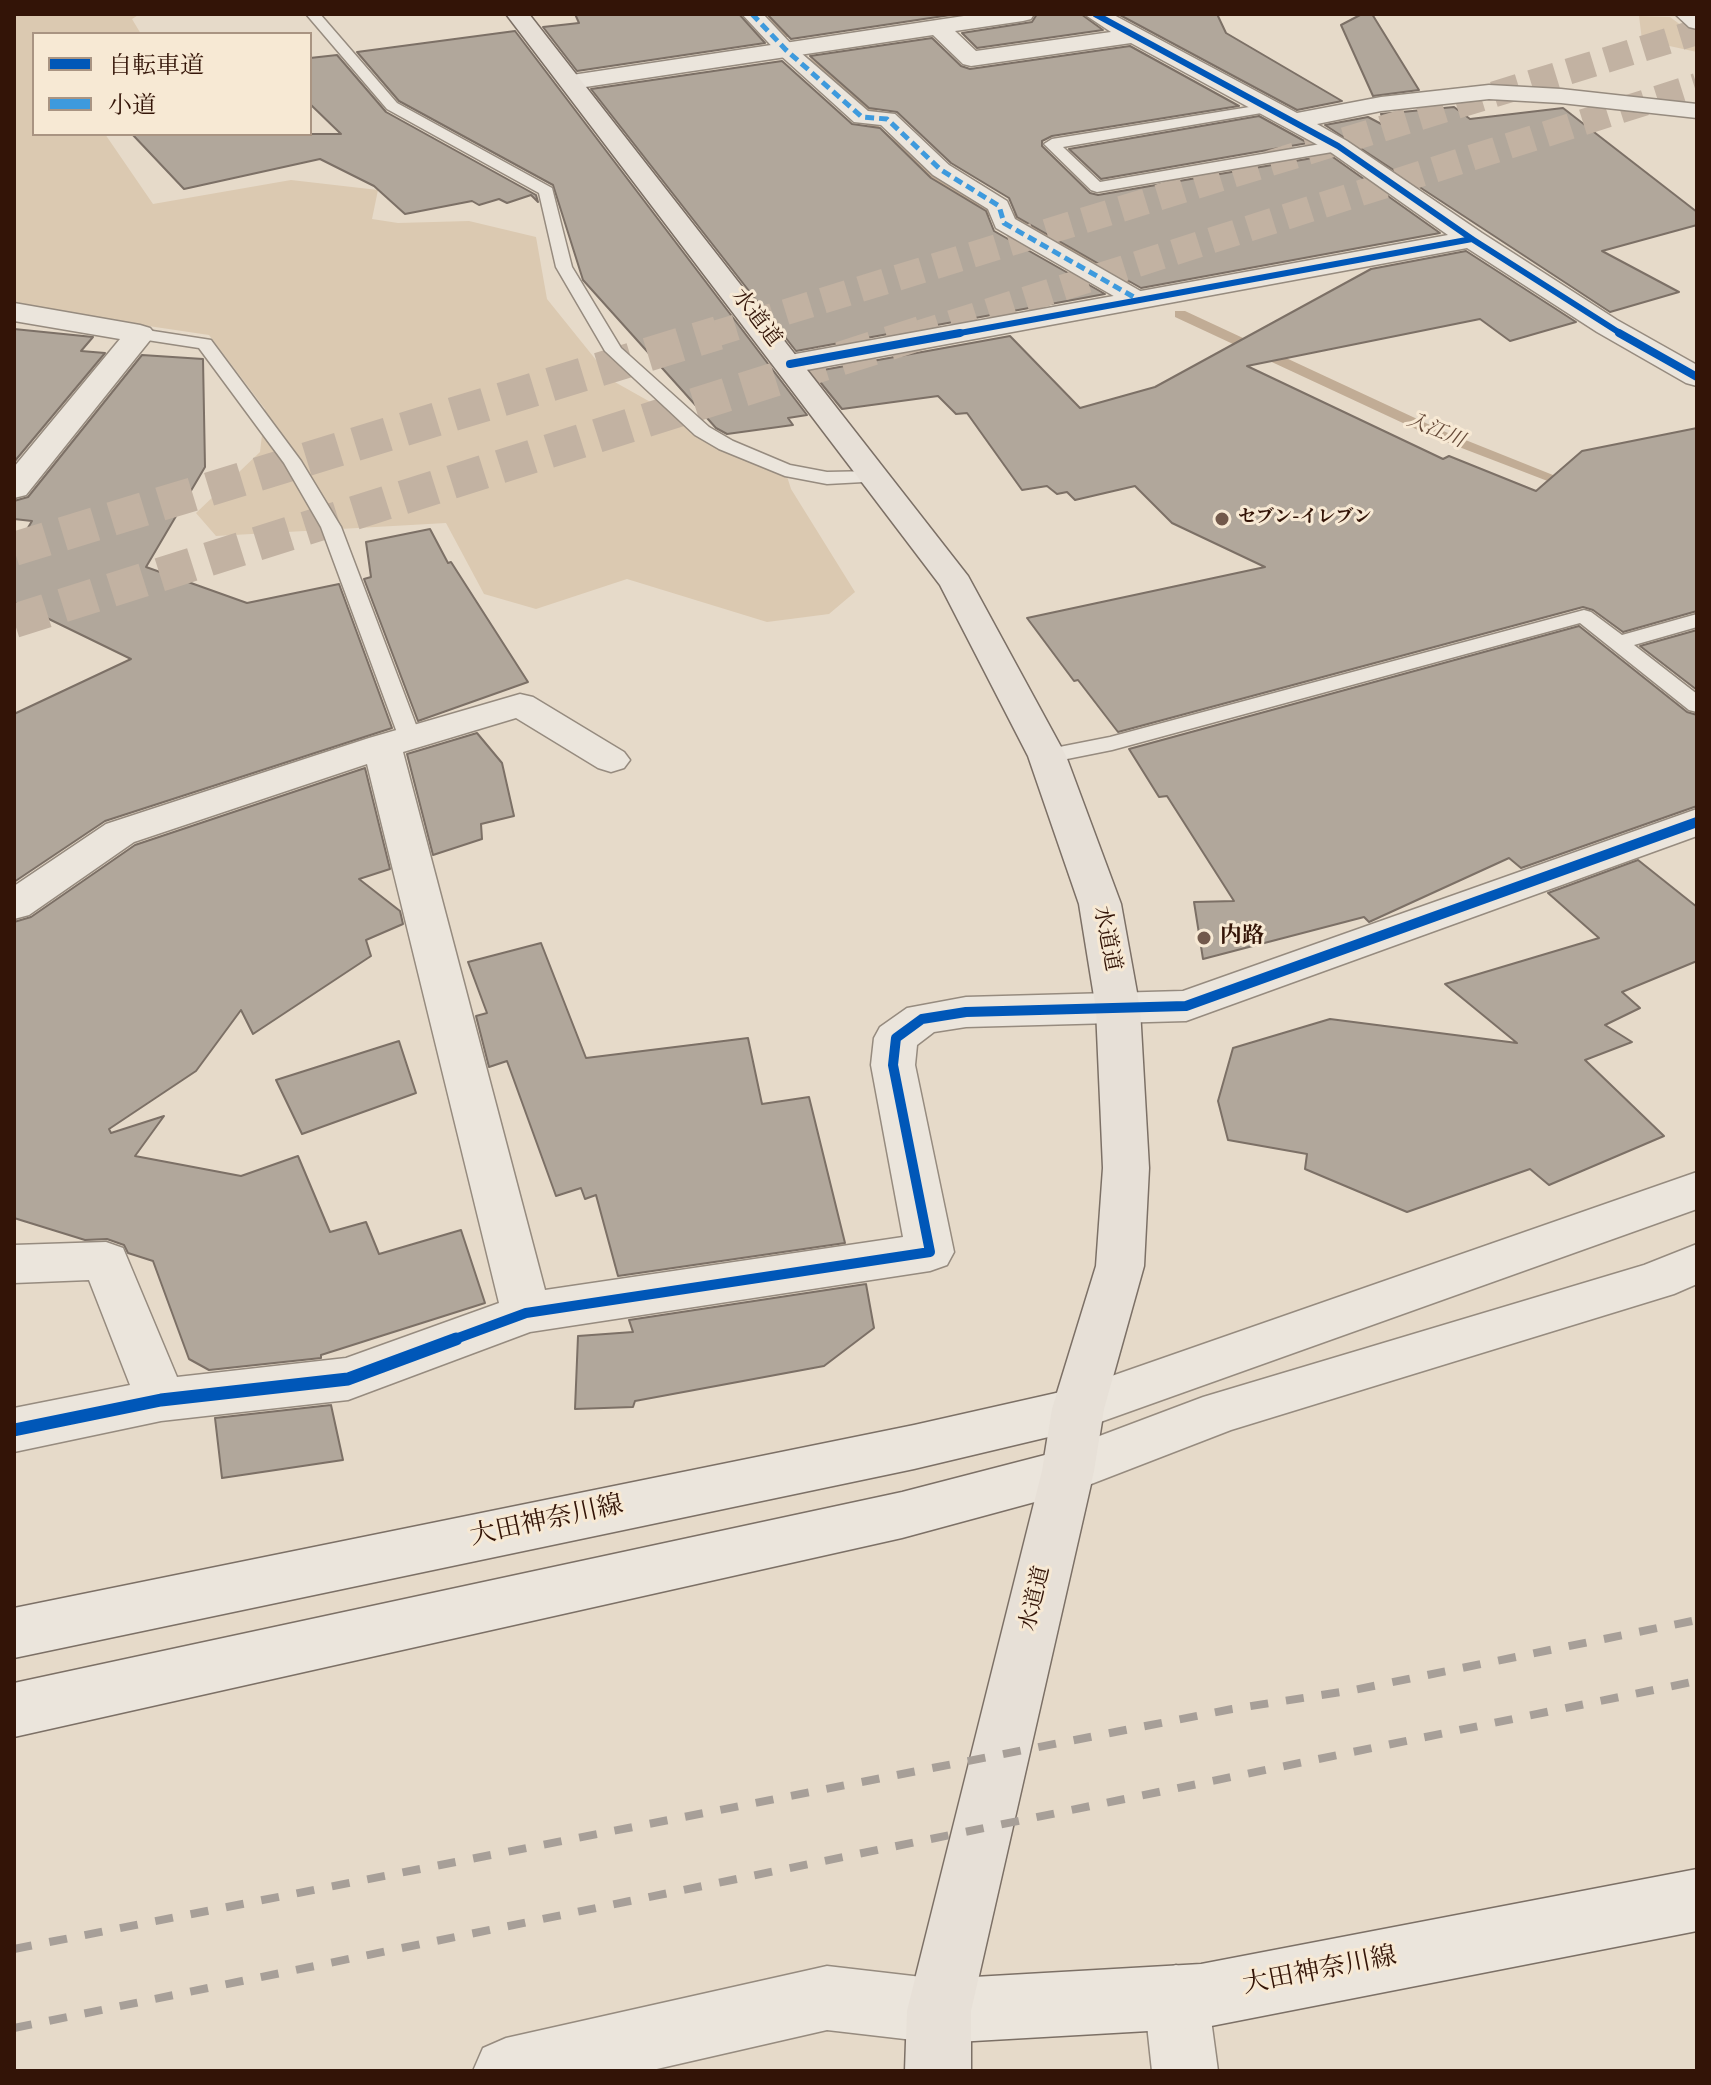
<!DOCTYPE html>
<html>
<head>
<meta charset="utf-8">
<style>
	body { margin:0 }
	#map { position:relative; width:1711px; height:2085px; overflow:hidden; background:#e6dac9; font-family:Vollkorn,"Noto Serif JP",serif }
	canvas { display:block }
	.frame { position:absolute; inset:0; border:16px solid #331407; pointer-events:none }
	.legend { position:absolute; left:32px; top:32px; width:280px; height:104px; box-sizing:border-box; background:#f7e9d4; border:2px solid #a99482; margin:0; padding:10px 14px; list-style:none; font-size:24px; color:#331407 }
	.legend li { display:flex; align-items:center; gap:16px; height:40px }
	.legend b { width:40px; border:2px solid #a99482 }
</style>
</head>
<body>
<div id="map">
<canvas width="1711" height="2085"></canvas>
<div class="frame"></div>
<ul class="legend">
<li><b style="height:10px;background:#0057b8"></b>自転車道</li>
<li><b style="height:10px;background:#3e9add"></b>小道</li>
</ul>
</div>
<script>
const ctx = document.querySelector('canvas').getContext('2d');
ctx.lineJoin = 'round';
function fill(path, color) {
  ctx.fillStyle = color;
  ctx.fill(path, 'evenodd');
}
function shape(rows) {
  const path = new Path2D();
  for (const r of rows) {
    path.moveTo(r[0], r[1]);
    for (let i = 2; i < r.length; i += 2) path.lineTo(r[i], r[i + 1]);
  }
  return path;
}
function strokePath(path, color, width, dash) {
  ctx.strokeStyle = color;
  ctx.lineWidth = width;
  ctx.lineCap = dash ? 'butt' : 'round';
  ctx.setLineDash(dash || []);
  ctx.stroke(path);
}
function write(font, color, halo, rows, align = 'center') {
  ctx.font = font + ' Vollkorn,"Noto Serif JP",serif';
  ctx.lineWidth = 6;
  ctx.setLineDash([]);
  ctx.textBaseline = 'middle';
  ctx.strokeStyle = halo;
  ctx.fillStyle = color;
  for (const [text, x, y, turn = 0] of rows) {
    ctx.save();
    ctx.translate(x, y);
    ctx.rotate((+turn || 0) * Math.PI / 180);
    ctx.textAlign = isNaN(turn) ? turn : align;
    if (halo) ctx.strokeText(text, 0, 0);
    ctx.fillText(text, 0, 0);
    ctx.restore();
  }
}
fill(shape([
	[14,14,140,14,132,19,141,34,34,34,34,134,105,134,153,204,291,180,378,190,372,219,398,223,469,221,536,237,547,299,613,381,702,431,785,470,791,489,855,592,829,614,767,622,627,579,536,609,484,594,446,523,216,536,196,513,260,452,265,409,209,335,14,306],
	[1639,16,1670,17,1697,37,1697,52,1642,40]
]), '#dbc9b1');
fill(shape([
	[766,14,776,14,790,35,789,37,781,37,766,14],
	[802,58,810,58,877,108,879,127,933,171,989,209,1030,216,1133,282,1122,285,1022,222,981,215,925,177,869,130,867,111,802,62,802,58],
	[1175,311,1185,311,1443,431,1583,487,1581,490,1571,490,1433,437,1175,317,1175,311]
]), '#c1ac95');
const building = shape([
	[575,14,739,14,765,43,577,71,543,27,579,23,575,14],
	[767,14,957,14,791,39,767,14],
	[1037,14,1081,14,1103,30,977,48,962,33,1032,22,1037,14],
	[1118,14,1217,14,1226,33,1342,101,1297,110,1118,14],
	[1362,14,1372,14,1419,90,1373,96,1341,25,1362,14],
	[515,31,807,415,788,418,793,425,727,434,716,428,583,280,553,185,399,101,357,52,515,31],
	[932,38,961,66,970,69,1130,46,1239,106,1052,136,1042,141,1042,146,1090,193,1098,195,1330,155,1440,233,1141,288,1017,217,1009,198,951,163,897,112,869,108,810,56,932,38],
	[337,55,386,112,536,195,538,202,531,195,507,203,499,199,479,205,472,201,405,214,374,186,320,159,184,189,132,134,341,134,310,104,310,58,337,55],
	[782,61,852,124,880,128,931,178,986,211,994,231,1105,294,796,351,591,89,782,61],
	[1454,107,1470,119,1563,108,1697,212,1697,225,1602,251,1679,292,1610,312,1325,125,1368,117,1387,127,1381,114,1454,107],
	[1259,116,1308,143,1101,179,1069,149,1259,116],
	[1466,251,1576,322,1510,341,1480,319,1247,366,1443,459,1449,456,1536,491,1582,451,1697,428,1697,611,1623,632,1593,610,1583,607,1118,732,1078,680,1074,681,1027,618,1265,567,1172,523,1135,486,1075,500,1067,492,1057,494,1047,486,1022,490,967,413,956,414,938,396,842,409,812,372,1010,336,1080,408,1155,387,1371,269,1466,251],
	[14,329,93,337,81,351,105,353,14,462,14,329],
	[142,355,203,359,205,467,146,567,247,603,339,584,392,728,105,821,14,882,14,714,131,659,14,602,14,551,32,521,14,519,14,501,28,497,142,355],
	[430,529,448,563,451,562,528,682,418,721,364,579,371,577,366,542,430,529],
	[1579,626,1687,712,1697,715,1697,806,1521,868,1509,858,1369,922,1364,917,1203,959,1194,902,1234,901,1167,796,1159,797,1129,749,1579,626],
	[1697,630,1697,690,1640,646,1697,630],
	[477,733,502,763,514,816,481,824,482,839,433,855,407,754,477,733],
	[365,768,390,869,359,879,400,911,403,924,366,940,371,956,253,1034,241,1010,196,1071,109,1129,111,1133,164,1116,135,1156,241,1176,298,1156,330,1232,366,1222,379,1254,461,1230,485,1303,321,1355,321,1358,209,1370,189,1359,153,1261,128,1253,124,1245,107,1239,85,1240,14,1218,14,922,31,917,135,845,365,768],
	[1638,860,1697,907,1697,961,1622,992,1640,1008,1605,1025,1632,1042,1585,1060,1664,1136,1549,1185,1530,1169,1407,1212,1305,1169,1307,1154,1228,1140,1218,1101,1233,1048,1330,1019,1517,1043,1445,984,1599,938,1548,893,1638,860],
	[541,943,586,1058,748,1038,762,1104,809,1097,845,1243,618,1276,596,1195,585,1199,581,1188,556,1196,507,1061,489,1067,476,1016,487,1013,468,962,541,943],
	[399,1041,416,1093,302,1134,276,1080,399,1041],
	[866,1284,874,1328,824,1366,635,1401,633,1407,575,1409,578,1336,633,1332,629,1320,866,1284],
	[331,1405,343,1460,222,1478,215,1418,331,1405]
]);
fill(building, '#b1a79b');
strokePath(building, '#7c7066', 2);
strokePath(shape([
	[711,335,1697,32],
	[914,335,1697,86]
]), '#c2b2a2', 26, [26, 13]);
strokePath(shape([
	[14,549,718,333],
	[14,621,921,333]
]), '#c2b2a2', 34, [34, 17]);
const service = shape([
	[306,14,320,14,397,103,552,188,572,267,621,348,709,427,733,441,790,465,827,472,875,471,882,473,885,477,882,481,827,484,785,476,719,449,695,435,605,351,556,267,539,193,387,109,306,14],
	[1268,104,1275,108,1273,111,1063,147,1100,182,1338,141,1346,146,1338,151,1097,192,1091,190,1044,144,1052,139,1268,104],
	[140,329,211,340,301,461,341,527,421,738,418,743,410,745,399,738,321,527,284,463,199,348,134,338,131,334,134,330,140,329],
	[1584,610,1591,612,1622,635,1697,614,1697,627,1634,645,1697,694,1697,712,1689,710,1580,623,1112,750,1047,763,1039,761,1036,756,1039,751,1110,737,1584,610]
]);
const pedestrian = shape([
	[742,14,763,14,793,46,868,111,895,114,949,165,1007,201,1015,219,1149,296,1152,301,1149,306,1131,306,996,228,988,209,933,175,881,125,854,122,779,54,742,14]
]);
const minor = shape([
	[977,14,1034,14,1031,19,1023,21,955,31,976,51,1111,32,1084,14,1112,14,1297,113,1381,97,1489,85,1561,89,1697,104,1697,118,1561,103,1489,99,1381,111,1317,124,1347,141,1482,233,1617,320,1697,365,1697,386,1686,383,1597,332,1467,248,790,373,779,370,775,364,779,358,790,355,1448,235,1329,151,1131,43,971,66,963,64,933,35,572,89,563,87,560,82,563,77,572,75,977,14],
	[1675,14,1697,14,1697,29,1689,27,1675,14],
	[14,303,140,325,150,328,155,334,26,495,14,498,14,467,120,339,14,321,14,303],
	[520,694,533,697,624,752,630,760,624,768,611,772,598,768,516,718,403,752,545,1290,903,1237,871,1065,874,1038,880,1027,907,1008,966,997,1183,991,1697,809,1697,836,1186,1021,966,1027,934,1032,917,1045,915,1065,954,1252,947,1265,930,1271,530,1332,348,1400,161,1421,14,1452,14,1408,130,1385,89,1280,14,1283,14,1245,106,1242,123,1248,177,1377,346,1358,499,1303,367,764,134,842,29,915,14,919,14,886,106,824,369,738,520,694],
	[1176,1965,1199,1974,1208,1997,1218,2071,1152,2071,1144,1997,1153,1974,1176,1965],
	[827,1966,939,1979,962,1988,971,2011,962,2034,939,2043,827,2030,648,2071,473,2071,483,2048,506,2038,827,1966]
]);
const tertiary = shape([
	[1697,1172,1697,1209,1078,1430,1060,1424,1052,1409,1060,1394,1697,1172],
	[1697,1244,1697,1284,1674,1294,1231,1430,1068,1493,1049,1487,1042,1471,1049,1455,1203,1397,1644,1265,1697,1244]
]);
const secondary = shape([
	[1078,1388,1096,1394,1104,1409,1096,1424,1078,1430,914,1469,14,1658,14,1608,914,1425,1078,1388],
	[1068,1449,1087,1455,1094,1471,1087,1487,1068,1493,902,1538,14,1737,14,1683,902,1492,1068,1449],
	[1697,1869,1697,1931,1201,2028,939,2043,916,2034,907,2011,916,1988,939,1979,1201,1964,1697,1869]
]);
const primary = shape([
	[506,14,529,14,968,576,1066,756,1121,904,1140,1009,1149,1168,1144,1266,1104,1409,1094,1471,971,2011,971,2071,905,2071,907,2011,1042,1471,1052,1409,1096,1266,1103,1168,1096,1009,1079,904,1028,756,940,585,506,14]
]);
strokePath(service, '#968b7f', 3);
strokePath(pedestrian, '#968b7f', 3);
strokePath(minor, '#968b7f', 3);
strokePath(tertiary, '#968b7f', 3);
strokePath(secondary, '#7c7066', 3);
strokePath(primary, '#7c7066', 3);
fill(service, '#ebe5dc');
fill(pedestrian, '#ebe5dc');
fill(minor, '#ebe5dc');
fill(tertiary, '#ebe5dc');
fill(secondary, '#ebe5dc');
fill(primary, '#e7e0d7');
strokePath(shape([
	[14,1949,1232,1709,1354,1690,1697,1620],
	[14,2028,1697,1681]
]), '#a79f98', 8, [18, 18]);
strokePath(shape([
	[752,14,786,50,862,117,887,119,941,170,999,206,1004,223,1139,300]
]), '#3e9add', 5, [9, 5]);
strokePath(shape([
	[1095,14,1338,146,1472,239,1623,335],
	[949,335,1472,239]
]), '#0057b8', 6);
strokePath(shape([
	[1619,333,1697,377],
	[790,364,960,333]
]), '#0057b8', 8);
strokePath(shape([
	[450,1341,526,1313,930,1252,893,1065,896,1038,922,1019,966,1012,1186,1006,1697,822]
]), '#0057b8', 10);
strokePath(shape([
	[14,1430,161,1400,348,1379,456,1339]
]), '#0057b8', 13);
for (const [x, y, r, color] of [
	[1222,519,8,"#72594b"],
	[1204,938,8,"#72594b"]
]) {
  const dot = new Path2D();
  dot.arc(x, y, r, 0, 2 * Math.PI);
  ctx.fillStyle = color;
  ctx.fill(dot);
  strokePath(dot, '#f7e9d4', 3);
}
write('bold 18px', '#331407', '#f7e9d4', [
	["セブン-イレブン",1238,519]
], 'left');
write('italic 20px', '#654937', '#f7e9d4', [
	["入江川",1435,432,23]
]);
write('22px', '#331407', '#f7e9d4', [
	["水道道",755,319,52],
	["水道道",1105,939,79],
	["水道道",1037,1599,-77]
]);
write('bold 22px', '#331407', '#f7e9d4', [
	["内路",1220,938]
], 'left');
write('26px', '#331407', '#f7e9d4', [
	["大田神奈川線",547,1523,-12],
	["大田神奈川線",1320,1973,-11]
]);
</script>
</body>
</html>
